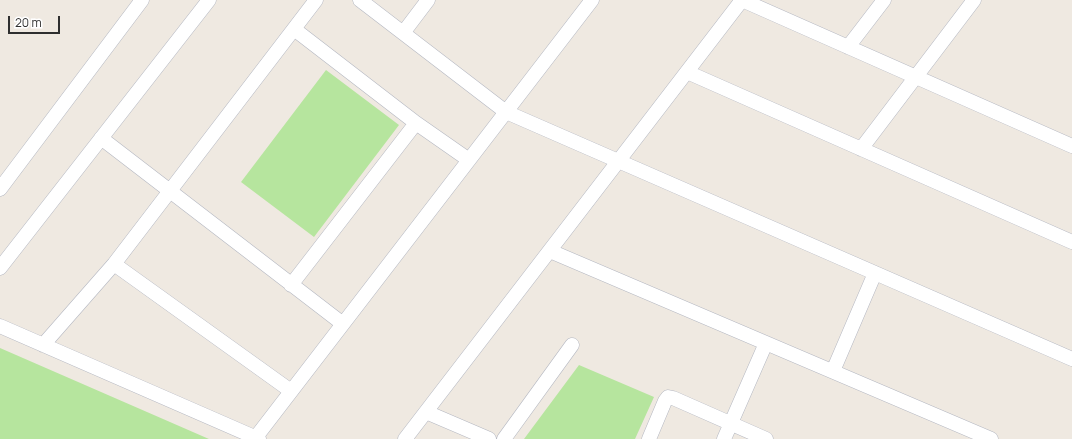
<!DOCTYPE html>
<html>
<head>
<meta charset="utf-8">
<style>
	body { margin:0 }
	#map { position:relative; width:1072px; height:439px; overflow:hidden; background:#efe9e1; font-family:Manrope,sans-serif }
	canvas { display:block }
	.scale { position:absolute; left:8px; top:16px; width:52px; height:18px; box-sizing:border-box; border:2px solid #2e2e2e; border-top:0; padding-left:5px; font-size:12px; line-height:14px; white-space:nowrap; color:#2e2e2e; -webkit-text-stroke:3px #fff; paint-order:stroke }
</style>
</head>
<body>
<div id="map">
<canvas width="1072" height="439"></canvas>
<div class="scale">20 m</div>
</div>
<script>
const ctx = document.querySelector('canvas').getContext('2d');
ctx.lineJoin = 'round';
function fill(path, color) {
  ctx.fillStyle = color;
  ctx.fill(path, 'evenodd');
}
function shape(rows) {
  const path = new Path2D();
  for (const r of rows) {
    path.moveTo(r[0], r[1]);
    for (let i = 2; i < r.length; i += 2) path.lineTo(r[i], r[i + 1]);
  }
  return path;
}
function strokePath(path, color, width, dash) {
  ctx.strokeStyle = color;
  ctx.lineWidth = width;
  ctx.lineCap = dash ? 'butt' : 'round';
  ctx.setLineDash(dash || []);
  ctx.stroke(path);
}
fill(shape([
	[326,70,399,125,314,237,241,182],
	[0,348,209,439,0,439],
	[579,365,654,397,635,439,524,439]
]), '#b6e59e');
const street = shape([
	[360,0,506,112,1072,359],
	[742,0,1072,146],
	[403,33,428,0],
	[848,47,884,0],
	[687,72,1072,242],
	[416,123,469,160],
	[101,138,343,324],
	[861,149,974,0],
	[0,189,142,0],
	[550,251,991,439],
	[114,264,291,391],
	[0,268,209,0],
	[291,285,416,123,294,29],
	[0,326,259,439],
	[43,345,114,264,316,0],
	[833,371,875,273],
	[426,412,489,439],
	[256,437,592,0],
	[405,439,742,0],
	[504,439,572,345],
	[649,439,665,401,668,397,673,398,766,439],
	[724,439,766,343]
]);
strokePath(street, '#b4b7c1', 15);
strokePath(street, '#fff', 14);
</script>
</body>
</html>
